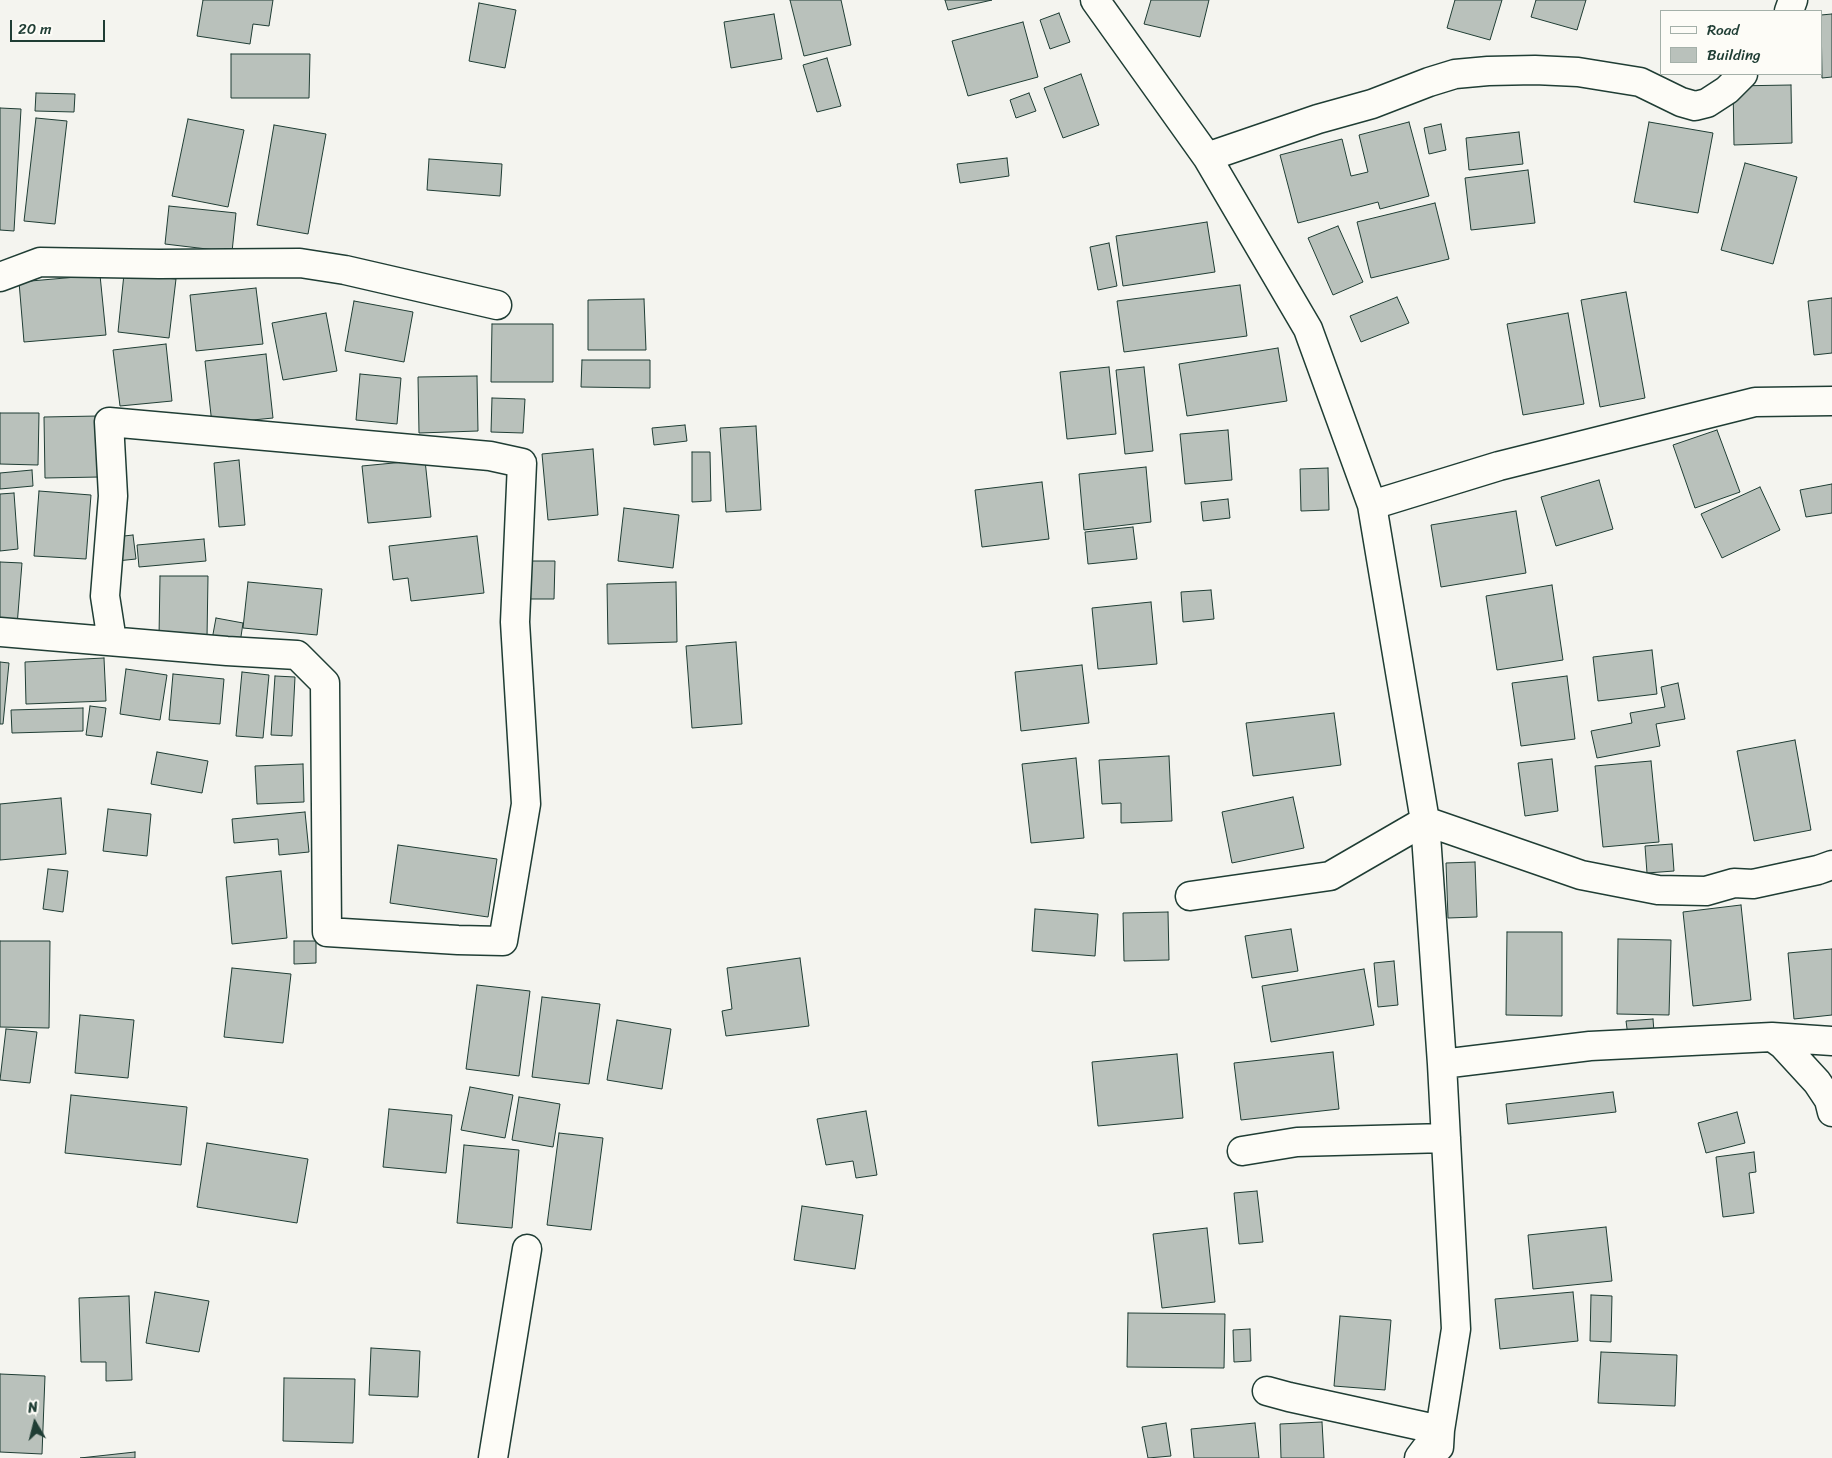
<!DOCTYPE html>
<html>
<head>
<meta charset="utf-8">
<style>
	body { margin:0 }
	#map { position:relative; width:1832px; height:1458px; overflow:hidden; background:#f4f4ef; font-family:Sriracha,sans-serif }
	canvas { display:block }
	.legend { position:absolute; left:1660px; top:10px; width:162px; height:65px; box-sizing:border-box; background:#fdfcf7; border:1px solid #a4b0a9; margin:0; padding:6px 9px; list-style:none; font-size:15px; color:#1f3d34 }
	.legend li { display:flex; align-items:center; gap:10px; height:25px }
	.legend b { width:25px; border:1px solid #a4b0a9 }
	.north { position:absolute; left:10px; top:1398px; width:50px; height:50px; -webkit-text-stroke:4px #fdfcf7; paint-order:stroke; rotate:352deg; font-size:14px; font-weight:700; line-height:20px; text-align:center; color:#1f3d34 }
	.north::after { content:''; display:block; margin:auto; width:18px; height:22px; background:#1f3d34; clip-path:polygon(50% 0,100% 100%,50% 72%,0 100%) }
	.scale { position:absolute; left:10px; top:20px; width:95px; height:22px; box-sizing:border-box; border:2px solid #1f3d34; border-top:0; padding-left:6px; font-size:15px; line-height:18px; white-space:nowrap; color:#1f3d34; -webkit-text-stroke:4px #fdfcf7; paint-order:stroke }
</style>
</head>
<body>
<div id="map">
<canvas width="1832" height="1458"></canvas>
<ul class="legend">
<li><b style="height:6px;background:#fdfcf7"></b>Road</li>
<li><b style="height:14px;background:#b9c1bb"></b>Building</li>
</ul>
<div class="north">N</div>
<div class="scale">20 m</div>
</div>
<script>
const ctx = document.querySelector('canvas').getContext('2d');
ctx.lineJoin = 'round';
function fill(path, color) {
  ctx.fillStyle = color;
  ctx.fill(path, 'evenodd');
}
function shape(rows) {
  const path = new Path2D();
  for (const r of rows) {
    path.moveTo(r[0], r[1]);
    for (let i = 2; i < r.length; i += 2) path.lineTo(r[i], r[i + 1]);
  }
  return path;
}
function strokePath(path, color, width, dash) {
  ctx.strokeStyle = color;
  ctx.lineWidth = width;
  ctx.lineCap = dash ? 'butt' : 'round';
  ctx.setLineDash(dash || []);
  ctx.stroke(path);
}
const building = shape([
	[203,0,273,0,269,26,253,24,250,44,197,36,203,0],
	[790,0,841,0,851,45,804,56,790,0],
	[945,0,992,0,948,10,945,0],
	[1151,0,1209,0,1200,37,1144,24,1151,0],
	[1455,0,1502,0,1490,40,1447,28,1455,0],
	[1536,0,1586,0,1577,30,1531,17,1536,0],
	[479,3,516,10,505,68,469,61,479,3],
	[1059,13,1070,42,1050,49,1040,20,1059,13],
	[774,14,782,59,731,68,724,22,774,14],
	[1832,14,1832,77,1822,78,1821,15,1832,14],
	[1023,22,1038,77,968,96,952,41,1023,22],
	[231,54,310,54,309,98,231,98,231,54],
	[827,58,841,106,817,112,803,65,827,58],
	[1081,74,1099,125,1063,138,1044,88,1081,74],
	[1791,85,1792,143,1734,145,1733,86,1791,85],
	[36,93,75,94,74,112,35,111,36,93],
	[1029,93,1036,111,1016,118,1010,100,1029,93],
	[0,108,21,109,14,231,0,230,0,108],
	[36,118,67,121,55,224,24,221,36,118],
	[188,119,244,130,228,207,172,196,188,119],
	[1409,122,1429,196,1380,209,1378,202,1298,223,1280,155,1342,139,1351,176,1368,172,1359,135,1409,122],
	[1649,122,1713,133,1698,213,1634,202,1649,122],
	[1441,124,1446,150,1429,154,1424,128,1441,124],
	[274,125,326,134,308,234,257,225,274,125],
	[1519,132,1523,164,1469,170,1466,138,1519,132],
	[1007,158,1009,176,960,183,957,164,1007,158],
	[429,159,502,164,500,196,427,190,429,159],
	[1745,163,1797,177,1773,264,1721,250,1745,163],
	[1528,170,1535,223,1471,230,1465,178,1528,170],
	[1435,203,1449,259,1371,278,1357,222,1435,203],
	[169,206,236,213,232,252,165,244,169,206],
	[1207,222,1215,272,1123,286,1116,236,1207,222],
	[1338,226,1363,282,1333,295,1308,238,1338,226],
	[1109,243,1117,286,1098,290,1090,247,1109,243],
	[124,274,176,279,169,338,118,332,124,274],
	[100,275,106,335,24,342,19,282,100,275],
	[1240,285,1247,336,1124,352,1117,301,1240,285],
	[256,288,263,344,196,351,190,295,256,288],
	[1626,292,1645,398,1600,407,1581,300,1626,292],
	[1397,297,1409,323,1361,342,1350,316,1397,297],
	[1832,298,1832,353,1814,355,1808,301,1832,298],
	[644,299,646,350,588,350,588,300,644,299],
	[354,301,413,312,404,362,345,351,354,301],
	[326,313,337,371,283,380,272,323,326,313],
	[1568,313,1584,404,1523,415,1507,324,1568,313],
	[492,324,553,324,553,382,491,382,492,324],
	[166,344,172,401,120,406,113,350,166,344],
	[1278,348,1287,401,1187,416,1179,364,1278,348],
	[266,354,273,418,212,424,205,361,266,354],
	[582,360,650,360,650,388,581,387,582,360],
	[1109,367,1116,434,1067,439,1060,372,1109,367],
	[1144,367,1153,451,1125,454,1116,370,1144,367],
	[360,374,401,378,397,424,356,420,360,374],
	[477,376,478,431,419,433,418,377,477,376],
	[492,398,525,399,523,433,491,432,492,398],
	[0,413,39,413,38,465,0,464,0,413],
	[98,416,100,477,45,478,44,417,98,416],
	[685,425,687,441,654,445,652,428,685,425],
	[756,426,761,510,726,512,720,428,756,426],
	[1228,430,1232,480,1185,484,1180,434,1228,430],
	[1717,430,1740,492,1695,508,1673,445,1717,430],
	[593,449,598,515,548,520,542,454,593,449],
	[692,452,710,452,711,501,692,502,692,452],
	[239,460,245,525,219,527,214,463,239,460],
	[425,460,431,517,368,523,362,466,425,460],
	[1146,467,1151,522,1084,530,1079,474,1146,467],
	[1328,468,1329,510,1301,511,1300,469,1328,468],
	[32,470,33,486,0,489,0,473,32,470],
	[1599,480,1613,529,1556,546,1541,497,1599,480],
	[1042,482,1049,539,982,547,975,490,1042,482],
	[1832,484,1832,513,1806,517,1800,490,1832,484],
	[1760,487,1780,530,1722,558,1701,514,1760,487],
	[39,491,91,495,86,559,34,556,39,491],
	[14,493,18,549,0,551,0,494,14,493],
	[1228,499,1230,518,1203,521,1201,502,1228,499],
	[624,508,679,515,673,568,618,561,624,508],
	[1516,511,1526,573,1441,587,1431,525,1516,511],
	[1133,527,1137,559,1088,564,1085,532,1133,527],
	[133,535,136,559,117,561,115,537,133,535],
	[477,536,484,593,411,601,408,578,393,580,389,546,477,536],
	[204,539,206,561,139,567,137,545,204,539],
	[531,561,555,561,554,599,530,599,531,561],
	[0,562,22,563,17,626,0,625,0,562],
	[160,576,208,576,207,638,159,637,160,576],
	[248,582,322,589,317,635,243,628,248,582],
	[676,582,677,642,608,644,607,584,676,582],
	[1552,585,1563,660,1497,670,1486,596,1552,585],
	[1211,590,1214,619,1183,622,1181,592,1211,590],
	[1151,602,1157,664,1098,669,1092,608,1151,602],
	[216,618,243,623,239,650,211,645,216,618],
	[736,642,742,724,692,728,686,646,736,642],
	[1652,650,1657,694,1598,701,1593,657,1652,650],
	[104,658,106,701,26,704,25,662,104,658],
	[0,662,9,663,3,724,0,724,0,662],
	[1082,665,1089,723,1021,731,1015,672,1082,665],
	[126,669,167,675,160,720,120,714,126,669],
	[242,672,269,675,263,738,236,736,242,672],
	[173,674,224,679,220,724,169,720,173,674],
	[275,676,295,677,292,736,271,735,275,676],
	[1567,676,1575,739,1521,746,1512,683,1567,676],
	[1678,683,1685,719,1656,724,1660,746,1597,758,1591,731,1632,723,1630,713,1665,707,1661,687,1678,683],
	[90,706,106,708,102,737,86,735,90,706],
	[83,708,83,731,12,733,11,710,83,708],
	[1334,713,1341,765,1253,776,1246,723,1334,713],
	[1795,740,1811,830,1754,841,1737,751,1795,740],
	[157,752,208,761,202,793,151,784,157,752],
	[1169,756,1172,821,1121,823,1121,803,1102,804,1099,760,1169,756],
	[1076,758,1084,838,1031,843,1022,764,1076,758],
	[1552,759,1558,811,1525,816,1518,763,1552,759],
	[1651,761,1659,842,1603,847,1595,766,1651,761],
	[303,764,304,802,257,804,255,766,303,764],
	[1293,797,1304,848,1232,863,1222,812,1293,797],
	[61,798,66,854,0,860,0,804,61,798],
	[108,809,151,814,147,856,103,851,108,809],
	[305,812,309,852,279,855,278,839,234,843,232,819,305,812],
	[1672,844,1674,871,1647,873,1645,846,1672,844],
	[398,845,497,859,488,917,390,903,398,845],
	[1475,862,1477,917,1448,918,1446,863,1475,862],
	[48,869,68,871,63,912,43,909,48,869],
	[281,871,287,938,232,944,226,877,281,871],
	[1741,905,1751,1000,1693,1006,1683,912,1741,905],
	[1035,909,1098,914,1095,956,1032,951,1035,909],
	[1168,912,1169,960,1124,961,1123,913,1168,912],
	[1291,929,1298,971,1252,978,1245,936,1291,929],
	[1507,932,1562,932,1562,1016,1506,1015,1507,932],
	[1618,939,1671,940,1669,1015,1617,1014,1618,939],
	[0,941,50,941,49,1028,0,1027,0,941],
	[294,941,316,941,316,963,294,964,294,941],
	[1832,949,1832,1015,1794,1019,1788,953,1832,949],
	[800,958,809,1026,726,1036,722,1011,732,1009,727,968,800,958],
	[1394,961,1398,1005,1378,1007,1374,963,1394,961],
	[232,968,291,974,283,1043,224,1037,232,968],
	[1364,969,1374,1025,1271,1042,1262,986,1364,969],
	[477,985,530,991,519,1076,466,1069,477,985],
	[542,997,600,1004,589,1084,532,1077,542,997],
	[80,1015,134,1020,128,1078,75,1073,80,1015],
	[1653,1019,1654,1032,1628,1036,1626,1021,1653,1019],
	[617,1020,671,1029,662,1089,607,1080,617,1020],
	[6,1029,37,1032,30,1083,0,1080,6,1029],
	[1333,1052,1339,1109,1241,1120,1234,1063,1333,1052],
	[1177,1054,1183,1118,1098,1126,1092,1062,1177,1054],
	[470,1087,513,1095,505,1138,461,1130,470,1087],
	[1613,1092,1616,1112,1508,1124,1506,1104,1613,1092],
	[71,1095,187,1107,181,1165,65,1153,71,1095],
	[519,1097,560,1104,553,1147,512,1140,519,1097],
	[389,1109,452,1115,446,1173,383,1167,389,1109],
	[866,1111,877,1175,856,1178,853,1161,826,1165,817,1119,866,1111],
	[1737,1112,1745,1143,1706,1153,1698,1123,1737,1112],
	[559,1133,603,1138,591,1230,547,1225,559,1133],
	[207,1143,308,1159,297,1223,197,1207,207,1143],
	[464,1145,519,1150,512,1228,457,1223,464,1145],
	[1754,1152,1756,1172,1749,1173,1754,1213,1723,1217,1716,1157,1754,1152],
	[1257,1191,1263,1242,1239,1244,1234,1193,1257,1191],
	[802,1206,863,1215,855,1269,794,1260,802,1206],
	[1606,1227,1612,1281,1533,1289,1528,1235,1606,1227],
	[1207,1228,1215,1302,1162,1308,1153,1234,1207,1228],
	[155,1292,209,1301,199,1352,146,1343,155,1292],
	[1573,1292,1578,1341,1500,1349,1495,1299,1573,1292],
	[1591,1295,1612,1296,1611,1342,1590,1341,1591,1295],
	[129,1296,132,1380,106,1381,106,1362,81,1362,79,1298,129,1296],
	[1128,1313,1225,1314,1224,1368,1127,1367,1128,1313],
	[1340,1316,1391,1320,1385,1390,1334,1386,1340,1316],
	[1250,1329,1251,1361,1234,1362,1233,1330,1250,1329],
	[371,1348,420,1351,418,1397,369,1395,371,1348],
	[1601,1352,1677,1355,1675,1406,1598,1403,1601,1352],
	[0,1374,45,1376,42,1454,0,1452,0,1374],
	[284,1378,355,1379,353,1443,283,1441,284,1378],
	[1322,1422,1324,1458,1281,1458,1280,1424,1322,1422],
	[1166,1423,1171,1456,1148,1458,1142,1427,1166,1423],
	[1255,1423,1259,1458,1194,1458,1191,1429,1255,1423],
	[135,1452,135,1458,80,1458,135,1452]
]);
fill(building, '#b9c1bb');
strokePath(building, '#1f3d34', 1);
const street = shape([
	[1095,0,1207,157,1308,329,1372,505,1425,821,1442,1064,1456,1329,1440,1430,1419,1458],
	[1789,11,1793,0],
	[1207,157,1318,119,1372,104,1429,82,1455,74,1488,71,1535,70,1578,72,1640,82,1681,102,1695,106,1707,103,1727,90,1743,74],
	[0,277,40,262,159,264,300,263,345,270,497,305],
	[1372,505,1499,466,1755,402,1832,401],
	[0,632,227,651,297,655,325,683,327,932,458,940,503,941,526,804,515,622,522,463,490,456,109,422,113,496,105,596,112,641],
	[1190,896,1330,876,1425,821,1581,875,1658,890,1706,891,1734,883,1753,884,1818,870,1832,865],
	[1772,1037,1783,1045,1817,1082,1829,1100,1832,1112],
	[1442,1064,1590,1046,1772,1037,1832,1041],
	[1242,1151,1297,1142,1446,1138],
	[1267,1391,1289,1397,1440,1430,1439,1447],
	[493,1458,527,1249]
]);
strokePath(street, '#1f3d34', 31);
strokePath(street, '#fdfcf7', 28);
</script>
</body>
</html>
